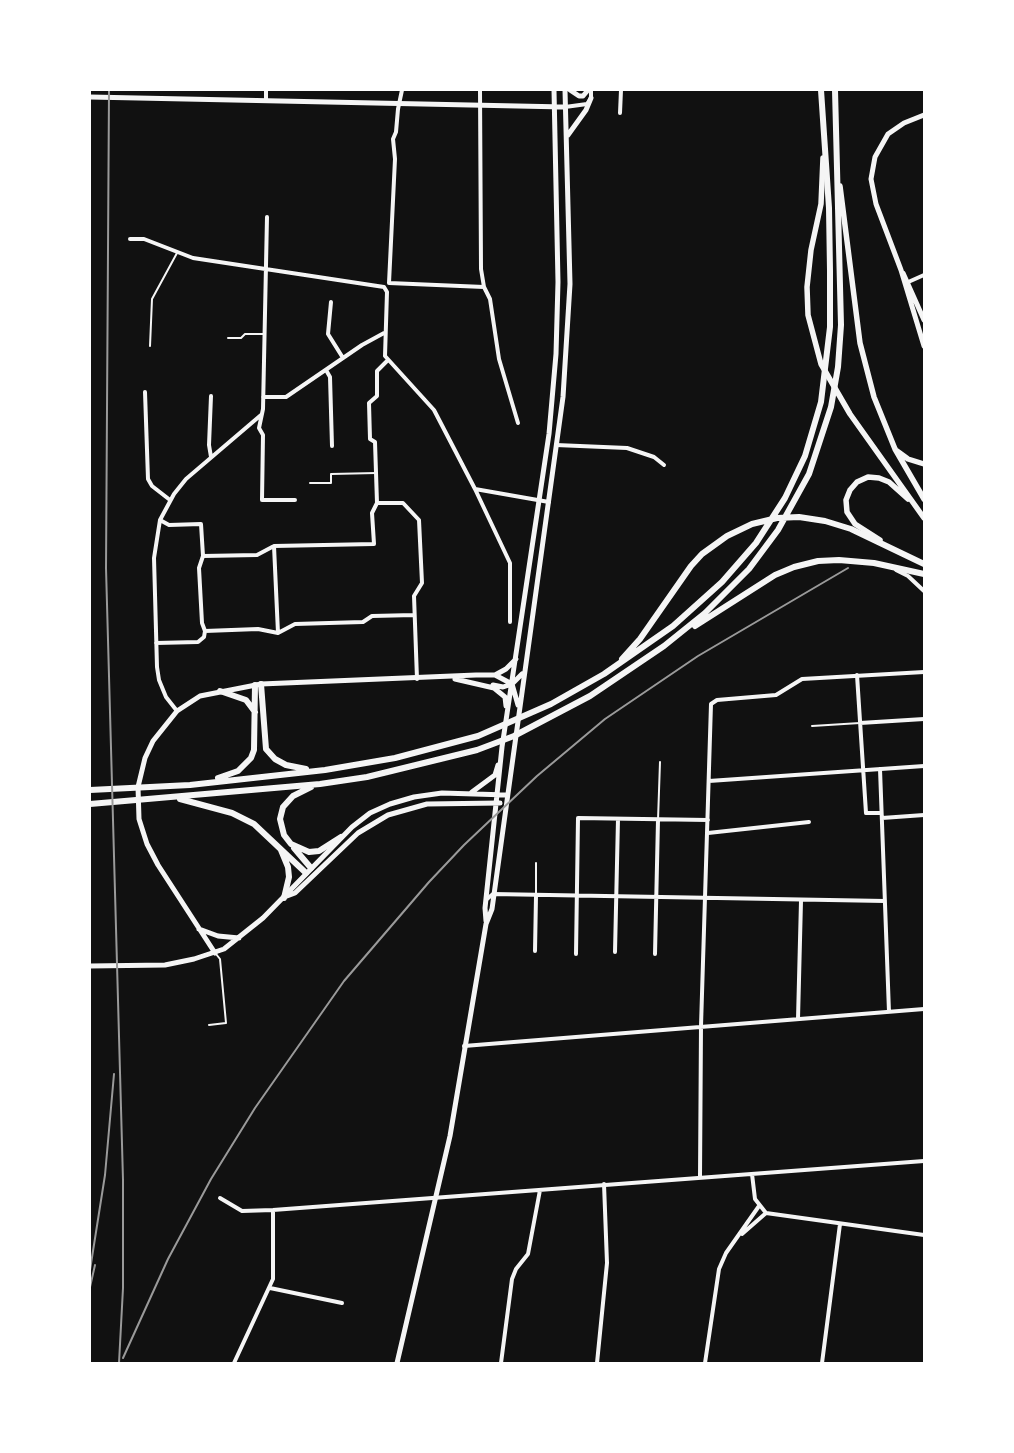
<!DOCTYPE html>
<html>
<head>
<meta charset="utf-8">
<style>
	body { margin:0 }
	#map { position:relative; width:1014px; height:1453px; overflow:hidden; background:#111; font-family:"Work Sans",sans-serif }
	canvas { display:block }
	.frame { position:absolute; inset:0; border:91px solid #fff; pointer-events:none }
</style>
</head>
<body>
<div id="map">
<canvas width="1014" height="1453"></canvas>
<div class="frame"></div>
</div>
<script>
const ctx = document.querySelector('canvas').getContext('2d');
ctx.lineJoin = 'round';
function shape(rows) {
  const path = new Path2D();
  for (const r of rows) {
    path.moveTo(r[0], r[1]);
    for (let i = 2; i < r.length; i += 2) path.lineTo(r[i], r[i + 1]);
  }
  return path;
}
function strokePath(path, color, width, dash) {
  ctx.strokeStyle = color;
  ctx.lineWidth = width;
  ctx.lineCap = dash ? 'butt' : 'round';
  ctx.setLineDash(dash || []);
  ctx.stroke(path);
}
strokePath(shape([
	[228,338,241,338,245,334,264,334],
	[150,346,152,299,177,253],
	[310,483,331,483,331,474,376,473],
	[812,726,860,723],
	[658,820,660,762],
	[536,893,536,863],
	[209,1025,226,1023,220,959,216,954]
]), '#f5f5f5', 2);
strokePath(shape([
	[402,90,398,109,396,132,393,139,395,159,389,283,484,287],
	[480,90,481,269,484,287,490,299,499,359,518,423],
	[266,100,266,90],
	[565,107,587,104,591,98,591,90],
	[620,113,621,90],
	[267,217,263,409,259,428,263,435,262,500,295,500],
	[130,239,144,239,193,258,384,287,387,292,385,356,434,410,475,489,510,563,510,622],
	[906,283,924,275],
	[331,302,328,334,343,358],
	[326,370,330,377,332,446],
	[145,392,148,479,152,486,170,500],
	[211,396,209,445,211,457],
	[263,397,286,397,362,345,384,333],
	[556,445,627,448,654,457,664,465],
	[475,489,549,502],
	[377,503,403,503,419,520,422,583,414,596,417,679],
	[160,520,169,525,201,524,203,556,199,568,202,623,205,631],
	[274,546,278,633],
	[203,556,257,555,274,546,374,544,372,513,377,503,375,442,370,439,369,403,377,396,377,371,388,360],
	[896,570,908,576,924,591],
	[156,643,198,642,204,637,205,631,258,629,278,633,295,624,363,622,372,616,414,615],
	[857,675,866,813,881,813],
	[177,711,166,697,159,680,157,667,154,558,160,520,174,494,186,479,261,415],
	[860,723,924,719],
	[880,769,889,1012],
	[709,781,924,766],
	[882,818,924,815],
	[708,833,809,822],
	[487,899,493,894,885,901],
	[535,951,536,896],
	[615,952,618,819],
	[576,954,578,818,708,820],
	[655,954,658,820],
	[798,1019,801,901],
	[464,1046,924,1009],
	[752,1174,755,1199,766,1213,924,1235],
	[700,1177,701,1026,711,704,717,700,776,695,802,679,924,672],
	[220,1198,242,1211,273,1210,924,1161],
	[742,1234,766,1213],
	[270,1288,342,1303],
	[234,1363,273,1279,273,1210],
	[501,1363,512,1279,516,1269,528,1254,540,1190],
	[597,1363,607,1263,604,1184],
	[705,1363,719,1269,726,1253,759,1206],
	[822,1363,840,1224]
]), '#f5f5f5', 4);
strokePath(shape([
	[570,90,579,96,583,96,588,90],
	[90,97,565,107],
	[924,115,904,123,888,134,875,157,871,179,876,204,901,270,924,346],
	[568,135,586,110,591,98],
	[903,273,924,320],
	[495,675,506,669,516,659],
	[455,679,494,688,505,697,506,706],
	[493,685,503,687,512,684,522,674],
	[472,792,495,775,498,765],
	[287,896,295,893,358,833,388,815,427,804,500,803],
	[486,921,485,908,502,747,549,434,556,354,558,282,554,90],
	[199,929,218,936,239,938],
	[215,953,158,865,147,844,139,819,138,787,145,758,153,741,177,711,200,696,261,684,476,675,495,675,512,684,518,705],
	[90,966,165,965,194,959,224,949,263,918,352,827,370,813,390,804,414,797,442,793,507,795],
	[397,1363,450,1136,486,924,492,909,563,397,570,284,565,90]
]), '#f5f5f5', 5);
strokePath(shape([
	[823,158,821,204,811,250,807,287,808,315,821,364,850,414,924,518],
	[840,186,860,343,874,397,895,449,924,499],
	[897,451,908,459,924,464],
	[880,540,855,524,847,512,846,500,850,490,857,482,868,477,879,478,889,482,908,499]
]), '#f5f5f5', 5.5);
strokePath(shape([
	[695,626,775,575,794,567,818,561,839,560,874,563,924,574],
	[622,659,640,639,691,566,702,554,727,536,752,524,777,518,799,517,825,521,851,529,924,564],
	[261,684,266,749,275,759,286,765,306,769],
	[220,691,246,700,255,712],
	[218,778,238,771,251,758,254,750,255,685],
	[311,787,293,796,283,807,280,819,284,835,291,844,309,852,319,851,341,837],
	[90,790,190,785,325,770,395,758,478,736,551,704,604,674,673,626,722,582,756,543,785,498,805,456,821,402,830,327,830,271,829,208,821,90],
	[180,799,232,813,254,824,306,873],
	[90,804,320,784,367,777,477,750,514,736,590,696,664,646,705,613,749,569,778,530,809,474,831,407,838,367,841,325,835,90],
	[294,848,311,868],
	[281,850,288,867,289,877,284,898]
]), '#f5f5f5', 6);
strokePath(shape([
	[109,90,106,568,123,1180,123,1288,119,1363],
	[90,1270,105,1175,114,1074],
	[90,1287,95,1265],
	[123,1358,168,1259,211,1179,255,1108,344,981,429,882,464,845,537,776,605,719,698,656,848,568]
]), '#9a9a9a', 2);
</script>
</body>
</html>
